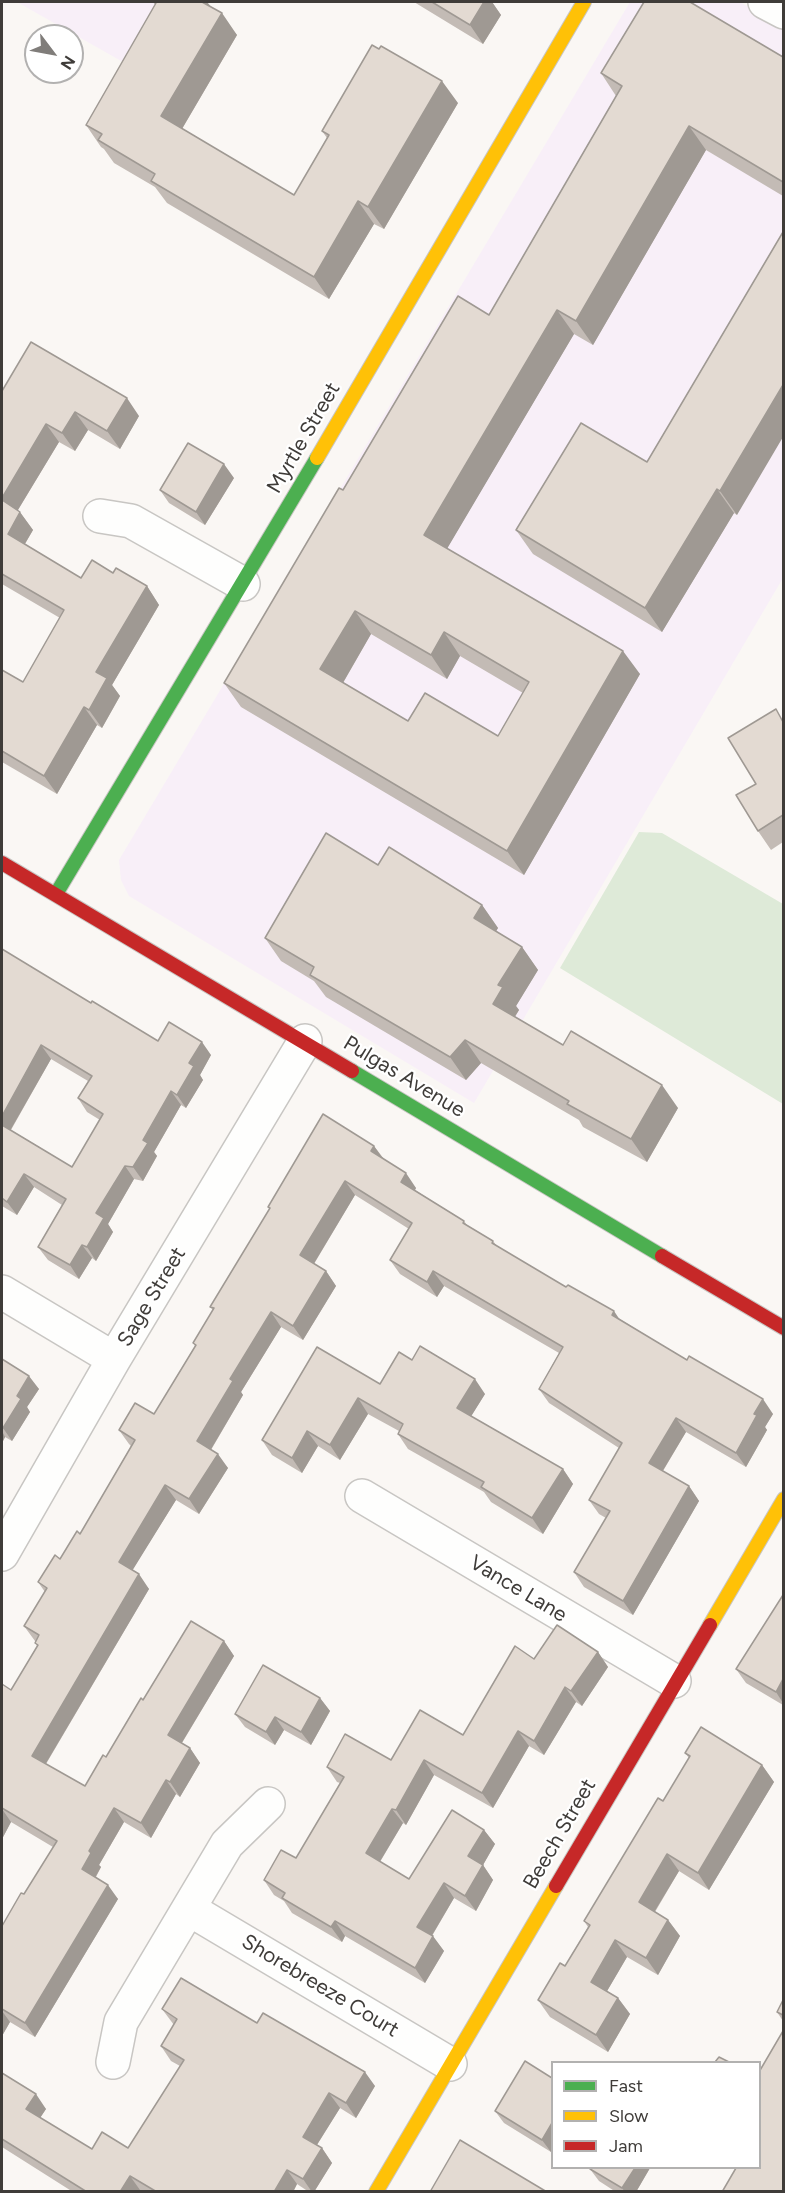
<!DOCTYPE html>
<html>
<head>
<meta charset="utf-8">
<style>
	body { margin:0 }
	#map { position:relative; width:785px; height:2193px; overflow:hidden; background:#faf7f4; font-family:Figtree,sans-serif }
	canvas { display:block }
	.frame { position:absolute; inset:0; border:3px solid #3f3c39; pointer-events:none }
	.legend { position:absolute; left:551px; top:2061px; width:210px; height:108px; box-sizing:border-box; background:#fff; border:2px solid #b2b1b0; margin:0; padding:8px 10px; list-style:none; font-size:18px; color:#3f3c39 }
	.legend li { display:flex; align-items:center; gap:12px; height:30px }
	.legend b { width:30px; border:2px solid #b2b1b0 }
	.north { position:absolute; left:24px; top:24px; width:60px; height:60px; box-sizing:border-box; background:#fff; border:2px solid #b2b1b0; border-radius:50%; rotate:122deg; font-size:16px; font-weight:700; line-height:24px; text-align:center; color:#3f3c39 }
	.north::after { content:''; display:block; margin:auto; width:21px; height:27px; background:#807d7a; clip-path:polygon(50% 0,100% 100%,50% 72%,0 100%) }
</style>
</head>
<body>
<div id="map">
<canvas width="785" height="2193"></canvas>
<div class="frame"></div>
<ul class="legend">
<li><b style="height:8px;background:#4caf50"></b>Fast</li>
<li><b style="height:8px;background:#ffc107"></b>Slow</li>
<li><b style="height:8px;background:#c62828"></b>Jam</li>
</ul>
<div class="north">N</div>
</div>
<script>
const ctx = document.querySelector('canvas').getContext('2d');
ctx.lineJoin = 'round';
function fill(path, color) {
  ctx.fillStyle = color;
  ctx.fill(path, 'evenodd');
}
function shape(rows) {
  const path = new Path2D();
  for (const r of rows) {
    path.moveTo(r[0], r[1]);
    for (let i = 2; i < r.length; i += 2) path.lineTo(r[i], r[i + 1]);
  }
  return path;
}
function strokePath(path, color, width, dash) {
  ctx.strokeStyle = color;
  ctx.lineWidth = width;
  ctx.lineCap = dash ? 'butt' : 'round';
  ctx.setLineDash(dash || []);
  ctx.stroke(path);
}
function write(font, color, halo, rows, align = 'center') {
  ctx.font = font + ' Figtree,sans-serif';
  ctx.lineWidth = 4.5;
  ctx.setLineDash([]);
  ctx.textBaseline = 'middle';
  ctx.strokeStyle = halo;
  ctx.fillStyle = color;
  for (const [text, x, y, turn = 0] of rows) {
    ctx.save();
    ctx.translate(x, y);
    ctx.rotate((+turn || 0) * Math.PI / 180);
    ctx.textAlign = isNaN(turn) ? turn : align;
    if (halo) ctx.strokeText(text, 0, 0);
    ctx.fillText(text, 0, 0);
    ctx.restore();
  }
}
fill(shape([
	[17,2,158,2,123,62],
	[630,2,740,2,783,27,783,578,474,1103,129,896,121,880,119,860]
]), '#f8eff8');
fill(shape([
	[639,832,662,833,783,904,783,1104,560,968]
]), '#deead8');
const street = shape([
	[765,2,784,12],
	[100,516,131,521,243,584],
	[2,1292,114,1359],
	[362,1496,674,1681],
	[2,1554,114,1359,305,1041],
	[189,1909,450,2064],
	[113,2062,121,2022,227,1844,268,1804]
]);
const fast = shape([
	[56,894,317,458],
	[352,1071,662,1256]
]);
const slow = shape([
	[317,458,584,2],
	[710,1625,784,1499],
	[376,2192,556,1886]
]);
const jam = shape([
	[2,863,352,1071],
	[662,1256,784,1328],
	[556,1886,710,1625]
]);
strokePath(street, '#c8c6c3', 36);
strokePath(fast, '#c8c6c3', 16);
strokePath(slow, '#c8c6c3', 16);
strokePath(jam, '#c8c6c3', 16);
strokePath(street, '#fefefd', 33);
strokePath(fast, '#4caf50', 14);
strokePath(slow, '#ffc107', 14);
strokePath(jam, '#c62828', 14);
fill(shape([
	[154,2,207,2,237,35,182,129,294,195,327,138,322,131,458,103,384,229,374,224,329,299,167,203,155,187,114,163,104,149,101,147,86,125,155,5],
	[414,2,492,2,501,15,483,44],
	[783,57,783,196,706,150,593,345,574,334,447,548,640,674,524,875,241,707,224,683,343,490,489,315,616,96,601,73],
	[371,634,447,679,460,656,523,693,498,736,408,721,343,683],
	[783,232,737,515,734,513,662,632,533,554,516,530,647,462],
	[2,391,139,416,120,449,88,430,75,451,59,442,18,510,33,530,25,544,81,578,113,573,147,586,159,605,112,685,120,696,102,728,97,725,57,794,2,762,2,670,23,682,60,618,2,584],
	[234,478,205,525,169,503,160,490],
	[783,720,783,842,771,850,758,831,756,784],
	[378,865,482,905,498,928,496,931,522,947,538,970,516,1006,519,1010,515,1017,563,1045,678,1108,647,1162,583,1127,579,1120,481,1063,466,1080,326,997,314,981,281,961,265,938],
	[2,949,91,1003,158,1041,211,1055,200,1075,203,1080,186,1108,181,1105,154,1152,157,1156,143,1181,134,1179,108,1224,113,1232,96,1261,92,1258,79,1279,48,1260,38,1247,62,1205,34,1187,17,1215,2,1206],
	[51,1059,88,1081,78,1098,87,1112,100,1120,72,1167,11,1130],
	[374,1146,384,1159,416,1188,415,1190,464,1221,467,1225,493,1241,497,1246,620,1319,773,1414,765,1427,767,1430,746,1467,686,1432,663,1471,689,1486,699,1501,633,1615,584,1587,574,1572,606,1518,599,1514,589,1500,619,1448,549,1403,539,1389,559,1353,444,1286,437,1297,400,1274,390,1260,409,1229,355,1195,314,1264,326,1271,336,1286,303,1340,281,1327,241,1392,243,1395,211,1450,228,1468,199,1514,176,1500,132,1570,149,1589,46,1764,85,1786,106,1757,143,1700,224,1641,234,1656,182,1743,190,1748,200,1763,180,1797,176,1794,151,1838,124,1822,99,1865,101,1867,96,1877,118,1899,35,2037,10,2022,2,2036,2,1926,24,1894,53,1847,11,1822,2,1839,2,1684,11,1690,37,1646,35,1643,35,1641,24,1626,45,1592,38,1582,60,1559,80,1534,131,1446,129,1444,119,1430,154,1414,195,1346,193,1343,213,1310,210,1307,270,1209,268,1207],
	[2,1359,39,1389,27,1407,30,1412,12,1441,5,1437,2,1443],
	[412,1360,485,1394,471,1416,563,1469,573,1484,543,1534,491,1502,484,1492,408,1449,398,1434,399,1431,368,1414,340,1460,318,1446,302,1473,272,1455,262,1440,380,1384],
	[783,1595,783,1705,746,1683,736,1669],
	[598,1652,608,1667,582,1706,576,1702,544,1755,529,1746,493,1808,434,1775,406,1825,403,1823,380,1862,409,1879,484,1830,495,1844,483,1865,493,1880,476,1911,454,1898,432,1936,444,1951,425,1983,345,1936,342,1942,292,1913,284,1901,274,1895,264,1880,296,1858,340,1783,337,1782,327,1767,391,1760,463,1735,534,1659],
	[320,1698,330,1711,311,1745,284,1730,275,1745,245,1727,235,1714],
	[685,1753,762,1765,774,1782,709,1890,679,1871,655,1912,668,1920,680,1936,658,1975,627,1957,607,1991,618,1998,630,2014,608,2052,550,2017,538,2000,565,1966,588,1927,584,1921,663,1801,689,1758],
	[783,2000,783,2021,777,2012],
	[162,2009,257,2023,375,2086,356,2118,340,2108,317,2145,322,2148,332,2163,314,2192,309,2192,297,2184,293,2192,142,2192,140,2190,139,2192,73,2192,2,2147,2,2073,46,2109,40,2118,92,2149,128,2148,180,2066,171,2061,161,2046,174,2025],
	[552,2078,551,2152,504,2123,495,2111],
	[650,2168,636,2192,616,2192,599,2181,590,2169]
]), '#c3bbb5');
fill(shape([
	[201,2,207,2,218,18,222,13,237,35,176,139,161,116],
	[484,2,492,2,501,15,483,44,470,25],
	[442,81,458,103,384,229,368,207],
	[689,126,706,150,593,345,576,321],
	[358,201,374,224,329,299,314,277],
	[557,310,574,334,441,559,424,535],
	[783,385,783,437,737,515,720,491],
	[127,398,139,416,120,449,107,431],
	[75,412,88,430,75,451,62,433],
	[46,424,59,442,13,518,2,501,2,498],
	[224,464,234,478,205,525,196,512],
	[717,489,734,513,662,632,645,608],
	[20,512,33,530,20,552,8,534],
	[147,586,159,605,112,685,120,696,102,728,89,710,96,672],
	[355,611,371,634,337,693,320,669],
	[444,632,460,656,447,679,431,655],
	[623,651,640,674,524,875,507,851],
	[84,707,97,725,57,794,44,776],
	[482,905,498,928,490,941,474,918],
	[522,947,538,970,516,1006,519,1010,508,1027,493,1004,498,985],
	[465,1040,481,1063,466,1080,450,1057],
	[202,1042,211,1055,200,1075,203,1080,186,1108,177,1095,189,1063],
	[41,1045,51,1059,7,1136,2,1128,2,1116],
	[662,1085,678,1108,647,1162,631,1139],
	[171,1091,181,1105,154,1152,157,1156,143,1181,133,1167,143,1140],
	[374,1146,384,1160,371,1151],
	[125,1166,134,1179,108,1224,113,1232,96,1261,87,1247,96,1213],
	[406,1173,416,1188,411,1197,401,1182],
	[24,1174,34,1187,17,1215,7,1202],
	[345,1181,355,1195,310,1270,300,1255],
	[82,1245,92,1258,79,1279,70,1265],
	[326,1271,336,1286,303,1340,293,1326],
	[433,1271,444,1286,437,1297,427,1282],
	[614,1311,624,1326,612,1315],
	[271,1312,281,1327,241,1392,243,1395,207,1456,197,1441,230,1379],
	[29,1376,39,1389,27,1407,30,1412,12,1441,3,1428,17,1396],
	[475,1379,485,1394,467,1423,457,1408],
	[358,1398,368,1414,340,1460,330,1445],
	[763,1399,773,1414,765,1427,767,1430,746,1467,736,1453,754,1414],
	[676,1418,686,1432,659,1477,649,1463],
	[2,1431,5,1437,2,1443],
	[307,1431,318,1446,302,1473,292,1458],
	[218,1454,228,1468,199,1514,189,1499],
	[563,1469,573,1484,543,1534,532,1518],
	[165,1485,176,1500,129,1576,119,1562],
	[689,1486,699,1501,633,1615,623,1601],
	[139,1574,149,1589,42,1770,32,1756],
	[224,1641,234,1656,178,1749,168,1735],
	[598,1652,608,1667,582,1706,571,1691],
	[783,1679,783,1703,776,1692],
	[565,1687,576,1702,544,1755,534,1741],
	[320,1698,330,1711,311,1745,301,1732],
	[275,1717,284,1730,275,1745,266,1732],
	[518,1731,529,1746,493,1808,482,1793],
	[190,1748,200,1763,180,1797,170,1782],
	[424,1760,434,1775,406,1825,396,1810],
	[762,1765,774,1782,709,1890,698,1873],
	[166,1780,176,1794,151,1838,141,1823],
	[114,1808,124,1822,99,1865,101,1867,92,1883,82,1869,89,1851],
	[2,1809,11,1822,2,1839],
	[392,1809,403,1823,376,1868,366,1853],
	[484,1830,495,1844,483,1865,493,1880,476,1911,465,1896,468,1856],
	[667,1854,679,1871,650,1919,639,1902],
	[444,1883,454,1898,428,1942,417,1927],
	[108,1885,118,1899,35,2037,25,2023],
	[668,1920,680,1936,658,1975,646,1958],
	[335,1921,345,1936,342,1942,331,1927],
	[433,1936,444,1951,425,1983,415,1968],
	[615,1940,627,1957,603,1998,591,1982],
	[618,1998,630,2014,608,2052,596,2035],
	[2,2011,10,2022,2,2036],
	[365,2072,375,2086,356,2118,346,2103],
	[329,2093,340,2108,313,2151,303,2137],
	[36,2094,46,2109,36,2124,26,2109],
	[552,2123,552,2149,551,2152,542,2140],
	[322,2148,332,2163,314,2192,312,2192,303,2179],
	[635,2168,650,2168,636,2192,625,2192,622,2188],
	[287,2170,297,2184,293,2192,274,2192],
	[130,2176,140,2190,139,2192,120,2192]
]), '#9f9993');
const building = shape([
	[153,2,202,2,222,13,161,116,294,195,329,135,322,131,372,45,379,49,381,46,442,81,368,207,358,201,314,277,151,181,155,174,98,140,102,134,86,125,156,3,153,2],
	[432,2,484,2,470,25,432,2],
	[644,2,690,2,783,57,783,182,689,126,576,321,557,310,424,535,623,651,507,851,224,683,339,488,343,490,458,296,489,315,622,86,601,73,644,2],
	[355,611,431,655,444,632,529,682,498,736,425,693,408,721,320,669,355,611],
	[783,232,783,385,720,491,717,489,645,608,516,530,581,423,647,462,783,232],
	[31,342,127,398,107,431,75,412,62,433,46,424,2,498,2,391,31,342],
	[188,443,224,464,196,512,160,490,188,443],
	[2,500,20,512,8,534,81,578,92,560,113,573,116,568,147,586,96,672,107,678,89,710,84,707,44,776,2,751,2,670,23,682,64,610,2,574,2,500],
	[776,709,783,722,783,815,758,831,736,795,756,784,728,738,776,709],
	[326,833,378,865,389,847,482,905,474,918,522,947,498,985,503,987,493,1004,563,1045,571,1031,662,1085,631,1139,567,1104,569,1101,465,1040,450,1057,310,975,314,967,265,938,326,833],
	[2,949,91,1003,92,1001,158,1041,169,1022,202,1042,189,1063,194,1066,177,1095,171,1091,143,1140,148,1143,133,1167,125,1166,96,1213,104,1218,87,1247,82,1245,70,1265,38,1247,66,1199,24,1174,7,1202,2,1198,2,1125,72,1167,103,1114,78,1098,92,1076,41,1045,2,1116,2,949],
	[323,1114,374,1146,371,1151,406,1173,401,1182,464,1221,463,1223,493,1241,492,1243,566,1287,568,1285,614,1311,612,1315,687,1360,689,1356,763,1399,754,1414,757,1415,736,1453,676,1418,649,1463,689,1486,623,1601,574,1572,610,1511,589,1500,622,1443,539,1389,563,1347,433,1271,427,1282,390,1260,412,1223,345,1181,300,1255,326,1271,293,1326,271,1312,230,1379,233,1381,197,1441,218,1454,189,1499,165,1485,119,1562,139,1574,32,1756,85,1786,103,1755,106,1757,141,1698,143,1700,191,1621,224,1641,168,1735,190,1748,170,1782,166,1780,141,1823,114,1808,89,1851,91,1853,82,1869,108,1885,25,2023,2,2009,2,1926,21,1893,24,1894,57,1841,2,1808,2,1684,11,1690,38,1645,35,1643,39,1635,24,1626,47,1588,38,1582,55,1555,60,1559,77,1531,80,1534,135,1440,119,1430,135,1403,154,1414,196,1345,193,1343,214,1308,210,1307,270,1208,268,1207,323,1114],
	[420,1346,475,1379,457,1408,563,1469,532,1518,481,1487,484,1482,398,1434,403,1424,358,1398,330,1445,307,1431,292,1458,262,1440,317,1347,380,1384,399,1352,412,1360,420,1346],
	[2,1359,29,1376,17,1396,21,1399,3,1428,2,1427,2,1359],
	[783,1595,783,1679,776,1692,736,1669,783,1595],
	[557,1625,598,1652,571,1691,565,1687,534,1741,518,1731,482,1793,424,1760,396,1810,392,1809,366,1853,409,1879,452,1810,484,1830,468,1856,483,1865,465,1896,444,1883,417,1927,433,1936,415,1968,335,1921,331,1927,282,1898,285,1893,264,1880,281,1850,296,1858,344,1777,327,1767,345,1734,391,1760,420,1710,463,1735,515,1646,534,1659,557,1625],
	[263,1665,320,1698,301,1732,275,1717,266,1732,235,1714,263,1665],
	[701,1727,762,1765,698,1873,667,1854,639,1902,668,1920,646,1958,615,1940,591,1982,618,1998,596,2035,538,2000,560,1963,565,1966,590,1925,584,1921,658,1798,663,1801,690,1756,685,1753,701,1727],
	[181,1978,257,2023,263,2013,365,2072,346,2103,329,2093,303,2137,322,2148,303,2179,287,2170,274,2192,157,2192,130,2176,120,2192,87,2192,2,2139,2,2073,36,2094,26,2109,92,2149,102,2132,128,2148,184,2060,161,2046,177,2019,162,2009,181,1978],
	[783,2000,783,2015,777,2012,783,2000],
	[783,2031,783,2192,722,2192,736,2168,759,2168,759,2072,783,2031],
	[719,2057,729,2062,715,2062,719,2057],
	[525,2061,552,2078,552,2123,542,2140,495,2111,525,2061],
	[460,2140,547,2192,430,2192,460,2140],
	[591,2168,635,2168,622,2188,590,2169,591,2168]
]);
fill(building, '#e3dad2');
strokePath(building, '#9f9993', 1.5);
write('21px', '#3f3c39', '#fff', [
	["Myrtle Street",304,438,-60],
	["Pulgas Avenue",404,1077,31],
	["Sage Street",152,1297,-59],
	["Vance Lane",518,1589,31],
	["Beech Street",560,1834,-60],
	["Shorebreeze Court",320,1986,31]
]);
</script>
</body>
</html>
